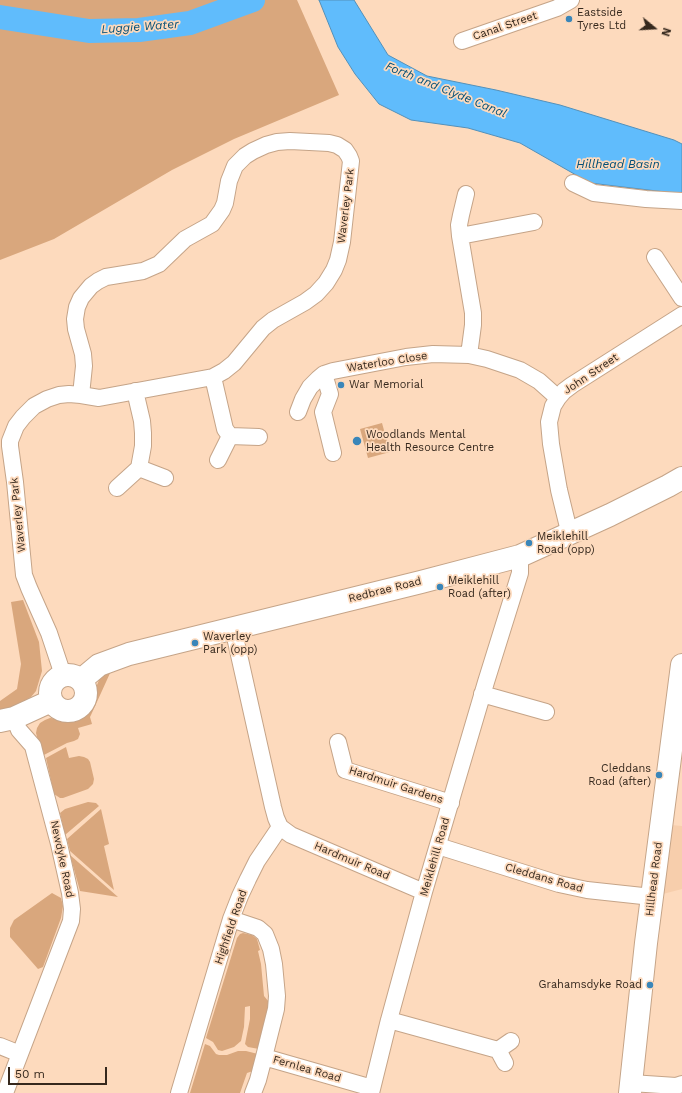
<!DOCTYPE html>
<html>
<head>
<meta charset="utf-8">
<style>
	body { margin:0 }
	#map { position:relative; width:682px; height:1093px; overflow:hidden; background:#fddabd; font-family:"Work Sans",sans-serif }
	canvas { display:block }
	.north { position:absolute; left:634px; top:8px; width:40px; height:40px; -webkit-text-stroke:3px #fddabd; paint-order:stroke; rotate:108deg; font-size:11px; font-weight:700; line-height:16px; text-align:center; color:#35281d }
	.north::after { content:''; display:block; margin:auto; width:14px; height:18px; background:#35281d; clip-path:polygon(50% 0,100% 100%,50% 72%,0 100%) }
	.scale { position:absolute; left:8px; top:1067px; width:99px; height:18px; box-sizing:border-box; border:2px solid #35281d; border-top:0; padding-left:5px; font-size:12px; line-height:14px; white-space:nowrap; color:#35281d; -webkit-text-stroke:3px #fddabd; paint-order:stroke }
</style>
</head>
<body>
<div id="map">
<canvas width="682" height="1093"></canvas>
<div class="north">N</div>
<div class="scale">50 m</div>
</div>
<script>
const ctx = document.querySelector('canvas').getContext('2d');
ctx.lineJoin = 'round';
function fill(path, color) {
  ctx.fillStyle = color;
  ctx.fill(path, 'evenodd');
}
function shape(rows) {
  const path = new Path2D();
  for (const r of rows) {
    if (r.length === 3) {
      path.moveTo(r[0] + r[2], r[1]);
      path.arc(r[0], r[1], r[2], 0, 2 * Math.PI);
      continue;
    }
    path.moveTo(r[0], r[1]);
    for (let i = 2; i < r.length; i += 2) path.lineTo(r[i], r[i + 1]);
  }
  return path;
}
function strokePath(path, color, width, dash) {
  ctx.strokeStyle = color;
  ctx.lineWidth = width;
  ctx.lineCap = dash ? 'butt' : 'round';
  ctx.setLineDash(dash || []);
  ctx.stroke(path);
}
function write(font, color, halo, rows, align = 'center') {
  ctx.font = font + ' "Work Sans",sans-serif';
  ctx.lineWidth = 3.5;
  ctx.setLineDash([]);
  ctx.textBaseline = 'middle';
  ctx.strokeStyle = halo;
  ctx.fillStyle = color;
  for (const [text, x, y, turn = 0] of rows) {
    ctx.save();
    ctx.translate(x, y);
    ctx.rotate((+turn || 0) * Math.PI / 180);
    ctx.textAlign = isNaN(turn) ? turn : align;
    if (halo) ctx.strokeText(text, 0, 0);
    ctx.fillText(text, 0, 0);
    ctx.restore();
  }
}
fill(shape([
	[671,825,682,826,682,889,663,894]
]), '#f7ceac');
fill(shape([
	[0,0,297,0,339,95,234,139,172,170,54,239,0,260],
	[382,423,390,452,368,458,360,429],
	[23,600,39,642,42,671,36,691,31,697,10,709,0,711,0,701,17,689,21,664,11,602],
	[111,671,91,715,90,717,92,724,78,728,80,734,78,739,74,741,67,743,42,756,36,733,37,728,40,723,45,720,50,718,69,720,75,719,84,715,88,711,95,700,96,695,97,685,99,680,101,676],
	[66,747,69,758,79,756,84,757,88,759,90,762,94,779,93,784,88,789,63,798,60,798,54,794,46,758],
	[88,802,96,803,99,806,65,835,60,813,65,809],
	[101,809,109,844,104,846,114,890,70,851,67,839],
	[70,855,118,897,80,891],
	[52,893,61,898,63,906,61,918,43,967,38,969,10,937,10,928,14,920],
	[243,933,252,935,257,939,260,950,258,951,261,964,264,996,269,1002,269,1012,259,1049,248,1047,245,1044,250,1019,250,1006,245,1007,244,1027,241,1041,234,1047,222,1051,218,1050,213,1042,206,1038,237,938,240,934],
	[205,1044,210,1046,216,1054,219,1055,227,1055,238,1051,246,1051,258,1054,253,1071,247,1073,240,1093,190,1093]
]), '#d9a77d');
const water = shape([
	[319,0,354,0,388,55,427,76,496,90,560,105,674,140,682,144,682,194,590,183,520,143,468,128,411,120,379,104,355,74,338,47,319,0]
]);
fill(water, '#60bcfc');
strokePath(water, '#5390b9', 1);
strokePath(shape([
	[0,17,89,31,139,30,190,23,253,0]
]), '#60bcfc', 24);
const street = shape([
	[462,41,557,8,571,0],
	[573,183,594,193,646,199,682,201],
	[466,194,461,215,459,225,460,236,473,313,473,325,469,355],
	[460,236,534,222],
	[655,257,682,298],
	[324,374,330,394,323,412,333,453],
	[213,377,225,429,230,436,259,437],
	[135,391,142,421,143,433,143,446,139,468,165,478],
	[298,412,303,399,310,387,318,379,324,374,333,371,406,357,433,354,469,355,487,359,520,370,539,381,558,398],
	[218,460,230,436],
	[117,488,139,468],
	[570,533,568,527,559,490,551,444,549,422,553,406,558,398,564,391,572,385,682,315],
	[63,675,49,633,29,588,24,575,15,482,10,446,10,441,16,426,23,417,34,406,47,399,59,395,69,394,81,395,99,398,213,377,224,371,234,363,263,328,273,320,305,302,316,294,326,283,334,270,338,260,342,242,351,161,349,156,345,150,337,145,329,143,290,141,277,142,266,145,253,151,245,156,235,166,229,181,225,203,222,210,212,224,185,239,159,264,143,271,106,277,98,281,91,286,81,298,77,307,75,319,76,329,83,354,84,366,81,395],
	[482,694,546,712],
	[338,742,345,770,451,803],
	[280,827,291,835,424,892],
	[438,846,559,884,587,890,652,897],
	[231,919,258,928,265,934,271,949,274,964,277,996,276,1009,264,1057,258,1080,253,1093],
	[389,1020,498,1050],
	[0,1046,20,1054],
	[264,1057,372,1088],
	[505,1063,498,1050,511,1041],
	[631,1083,676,1086,682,1084],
	[5,1093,71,921,72,909,70,893,59,844,35,754,33,746,19,730,14,718],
	[179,1093,231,919,240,896,248,879,257,861,280,827,276,818,273,807,233,628],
	[371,1093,389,1020,424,892,486,682,520,573,520,556]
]);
const secondary = shape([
	[68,693,18],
	[81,680,99,665,129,654,421,582,520,556,610,515,668,486,682,478],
	[0,721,14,718,51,701],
	[630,1093,646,943,682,665]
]);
strokePath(street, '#c5a488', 18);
strokePath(secondary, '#c5a488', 24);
strokePath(street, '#fff', 16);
strokePath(secondary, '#fff', 22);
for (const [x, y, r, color] of [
	[569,19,4,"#3a86b9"],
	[341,385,4,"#3a86b9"],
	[357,441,5,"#3a86b9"],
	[529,543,4,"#3a86b9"],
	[440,587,4,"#3a86b9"],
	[195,643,4,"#3a86b9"],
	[659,775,4,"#3a86b9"],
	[650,985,4,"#3a86b9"]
]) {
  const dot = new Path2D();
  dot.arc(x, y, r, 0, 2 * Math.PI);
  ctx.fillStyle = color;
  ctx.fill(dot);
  strokePath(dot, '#fddabd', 1.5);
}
write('11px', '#35281d', '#fddabd', [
	["Eastside",577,13],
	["Tyres Ltd",577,26],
	["War Memorial",349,385],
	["Woodlands Mental",366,435],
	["Health Resource Centre",366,448],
	["Meiklehill",537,537],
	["Road (opp)",537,550],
	["Meiklehill",448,581],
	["Road (after)",448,594],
	["Waverley",203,637],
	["Park (opp)",203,650],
	["Cleddans",651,769,"right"],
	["Road (after)",651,782,"right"],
	["Grahamsdyke Road",642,985,"right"]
], 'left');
write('11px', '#35281d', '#fddabd', [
	["Canal Street",505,26,-19],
	["Waverley Park",346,206,-83],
	["Waterloo Close",387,362,-9],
	["John Street",591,374,-34],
	["Waverley Park",18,515,-96],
	["Redbrae Road",385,590,-14],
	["Hardmuir Gardens",396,785,18],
	["Meiklehill Road",435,857,-74],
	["Newdyke Road",62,859,78],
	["Hardmuir Road",352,861,23],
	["Cleddans Road",544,878,16],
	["Hillhead Road",654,879,-83],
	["Highfield Road",231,927,-71],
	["Fernlea Road",307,1069,16]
]);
write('italic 12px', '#024f77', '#fddabd', [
	["Luggie Water",140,27,-4],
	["Forth and Clyde Canal",446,90,22],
	["Hillhead Basin",618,164]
]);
</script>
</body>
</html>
